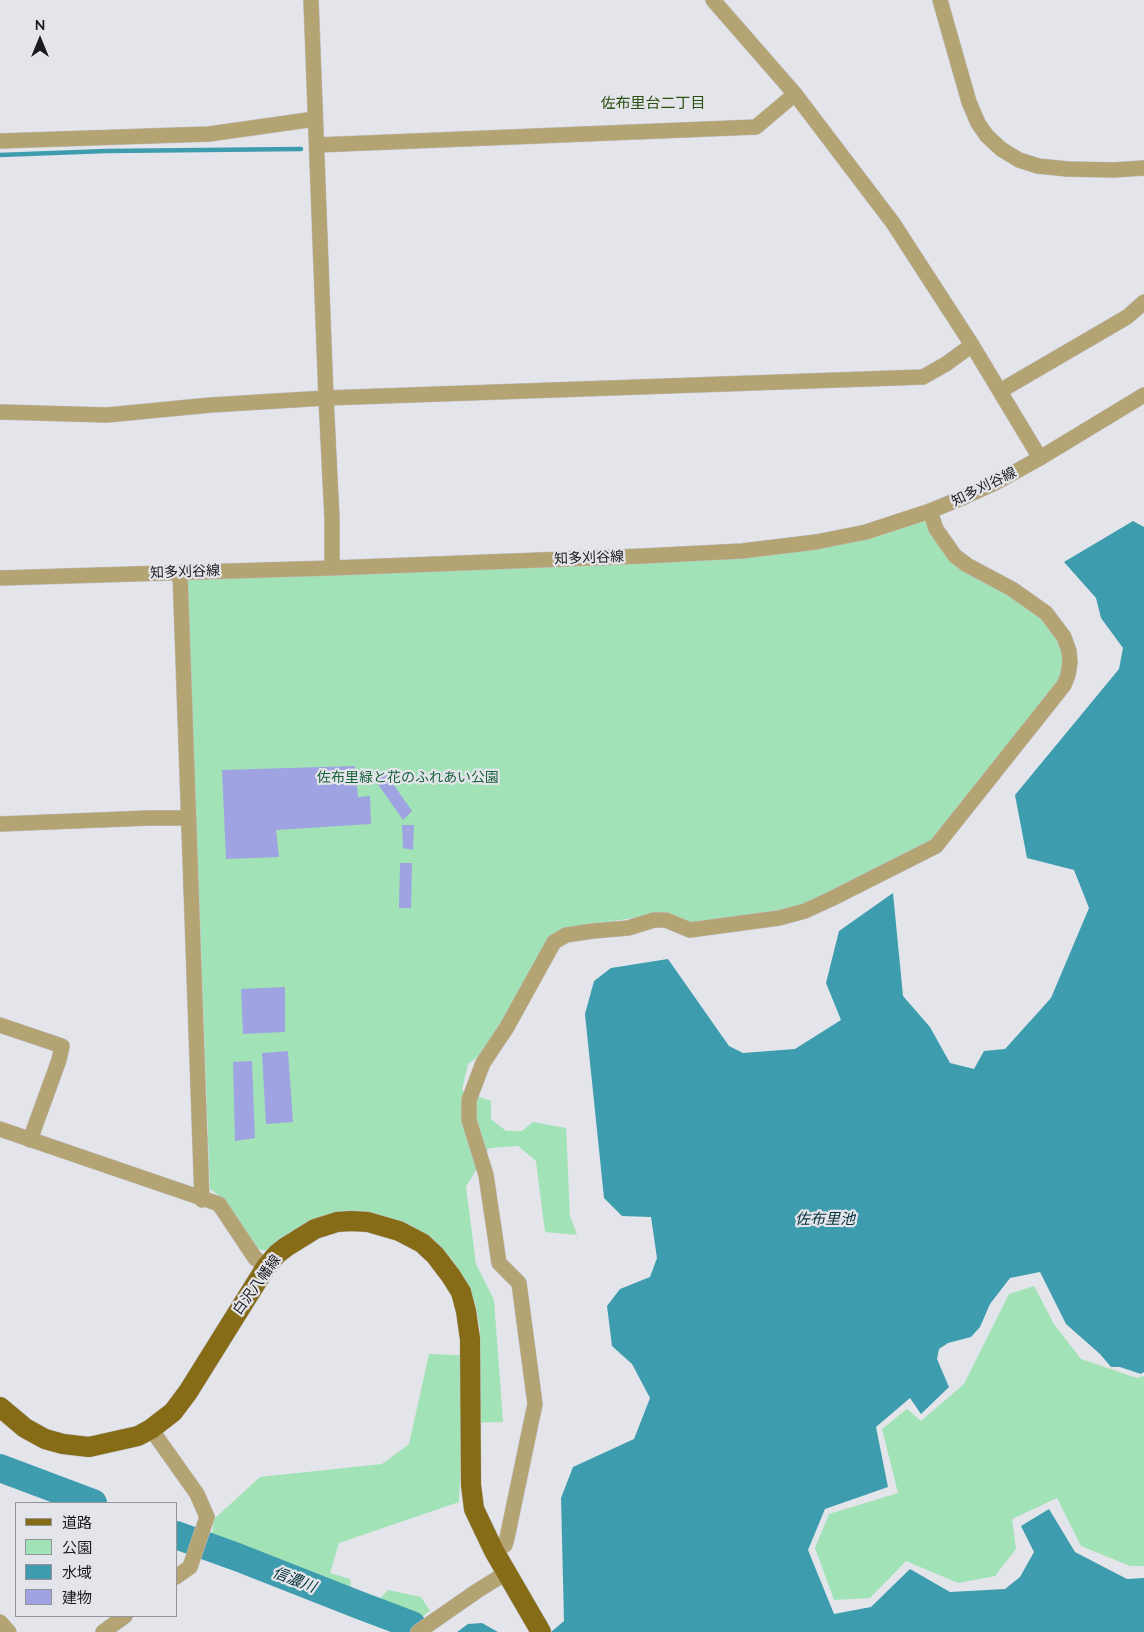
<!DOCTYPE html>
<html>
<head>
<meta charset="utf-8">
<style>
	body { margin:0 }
	#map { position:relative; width:1144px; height:1632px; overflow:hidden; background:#e4e5eb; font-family:Mulish,"Noto Sans JP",sans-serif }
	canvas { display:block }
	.legend { position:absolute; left:15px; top:1502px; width:162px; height:115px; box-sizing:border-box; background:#e4e5eb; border:1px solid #939499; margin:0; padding:6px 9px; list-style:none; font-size:15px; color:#1a1a1d }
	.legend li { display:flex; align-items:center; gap:10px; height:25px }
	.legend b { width:25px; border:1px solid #939499 }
	.north { position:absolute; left:15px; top:15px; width:50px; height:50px; -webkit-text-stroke:4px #e4e5eb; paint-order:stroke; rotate:0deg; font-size:14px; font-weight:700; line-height:20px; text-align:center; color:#1a1a1d }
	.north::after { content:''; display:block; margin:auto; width:18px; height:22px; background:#1a1a1d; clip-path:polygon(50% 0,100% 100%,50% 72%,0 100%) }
</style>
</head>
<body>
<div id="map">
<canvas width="1144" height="1632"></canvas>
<ul class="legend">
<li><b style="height:6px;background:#866c16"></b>道路</li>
<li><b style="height:14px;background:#a1e2b7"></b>公園</li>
<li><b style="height:14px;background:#3e9caf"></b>水域</li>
<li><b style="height:14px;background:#a0a3e2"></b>建物</li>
</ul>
<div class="north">N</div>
</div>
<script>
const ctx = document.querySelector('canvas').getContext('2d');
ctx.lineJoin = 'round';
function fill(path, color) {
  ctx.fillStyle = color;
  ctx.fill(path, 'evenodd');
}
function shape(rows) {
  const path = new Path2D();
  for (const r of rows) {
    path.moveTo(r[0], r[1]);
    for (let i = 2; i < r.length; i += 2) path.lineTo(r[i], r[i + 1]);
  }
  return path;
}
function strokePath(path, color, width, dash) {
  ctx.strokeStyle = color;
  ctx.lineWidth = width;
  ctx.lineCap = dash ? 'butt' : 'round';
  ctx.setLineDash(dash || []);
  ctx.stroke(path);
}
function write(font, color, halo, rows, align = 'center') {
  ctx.font = font + ' Mulish,"Noto Sans JP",sans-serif';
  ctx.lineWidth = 4.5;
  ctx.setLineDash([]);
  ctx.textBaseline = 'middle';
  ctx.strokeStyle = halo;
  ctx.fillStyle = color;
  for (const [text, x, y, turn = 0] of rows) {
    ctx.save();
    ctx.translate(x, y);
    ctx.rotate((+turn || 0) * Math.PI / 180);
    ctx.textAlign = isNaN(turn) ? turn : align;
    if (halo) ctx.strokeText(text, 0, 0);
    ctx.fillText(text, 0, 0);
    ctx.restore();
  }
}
fill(shape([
	[930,511,936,529,985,574,1064,637,1068,675,936,846,831,899,690,930,663,913,571,928,500,1025,481,1054,468,1064,462,1090,491,1101,491,1119,506,1131,522,1131,533,1122,566,1128,570,1216,577,1235,545,1232,536,1161,518,1146,489,1148,466,1187,476,1264,494,1300,503,1422,462,1423,459,1502,339,1543,330,1573,350,1579,353,1600,373,1606,388,1590,421,1597,430,1611,405,1629,302,1587,211,1543,214,1519,260,1477,382,1464,409,1444,429,1354,479,1356,480,1329,475,1302,465,1279,451,1258,424,1233,347,1212,320,1217,307,1223,268,1251,258,1249,224,1199,210,1189,188,598,180,572,742,551],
	[1034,1286,1054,1324,1081,1359,1137,1378,1144,1376,1144,1566,1130,1566,1081,1546,1057,1498,1012,1519,1016,1549,995,1576,958,1583,906,1561,870,1598,834,1600,815,1548,829,1514,898,1493,882,1429,907,1409,921,1421,964,1384,1009,1294]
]), '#a1e2b7');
fill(shape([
	[1133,521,1144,527,1144,1372,1141,1374,1120,1367,1111,1367,1100,1354,1066,1324,1040,1272,1010,1278,990,1304,980,1327,971,1337,948,1343,939,1349,937,1359,949,1387,921,1414,910,1398,876,1427,888,1487,825,1509,808,1550,834,1614,871,1607,910,1569,950,1592,1005,1589,1020,1577,1034,1552,1021,1526,1049,1509,1075,1552,1127,1579,1144,1578,1144,1632,551,1632,564,1621,561,1498,573,1467,634,1439,650,1398,632,1364,612,1346,607,1306,620,1289,650,1277,657,1258,651,1217,622,1216,604,1198,585,1014,594,981,611,968,668,959,729,1046,743,1053,795,1049,841,1020,826,983,839,931,893,893,903,996,930,1027,950,1063,974,1069,984,1051,1005,1049,1051,998,1089,908,1074,870,1027,858,1015,795,1119,669,1123,648,1101,618,1096,598,1064,562],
	[482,1623,498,1632,457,1632,468,1624]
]), '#3e9caf');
strokePath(shape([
	[0,155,106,151,301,149]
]), '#3e9caf', 4.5);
strokePath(shape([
	[0,1468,93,1503],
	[176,1535,237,1557,359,1605,412,1625]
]), '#3e9caf', 28);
fill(shape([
	[355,766,358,797,370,796,371,824,276,830,279,857,226,859,222,770],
	[384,771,412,811,403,820,375,780],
	[402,825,414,825,413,850,403,848],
	[400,863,412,863,411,908,399,908],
	[285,987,285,1032,243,1034,241,989],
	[288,1051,293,1122,266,1124,262,1053],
	[252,1061,255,1138,235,1141,233,1062]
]), '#a0a3e2');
const minor = shape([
	[311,0,326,398,332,518,332,568],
	[713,0,795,94,893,223,972,345,1040,458],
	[940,0,969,102,978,123,987,136,1001,149,1019,160,1038,166,1067,169,1113,170,1144,168],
	[0,141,209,134,315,119],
	[317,145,756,127,795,94],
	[1000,391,1127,317,1144,302],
	[0,412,107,415,211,405,326,398,923,377,946,364,972,345],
	[180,572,202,1200],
	[0,578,332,568,644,556,742,551,816,542,866,532,930,511,962,498,995,483,1040,458,1144,395],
	[0,824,149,818,189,818],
	[0,1025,62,1046,59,1060,30,1140],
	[0,1129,219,1204,255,1258,266,1267],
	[151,1429,197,1494,207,1517,190,1567,176,1577],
	[494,1551,505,1545,507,1538,535,1404,519,1283,499,1263,486,1175,469,1120,469,1100,483,1063,507,1027,554,942,566,935,593,931,628,928,654,920,666,920,690,930,779,918,805,911,831,899,936,846,1064,685,1068,675,1070,662,1069,651,1064,637,1046,613,1012,589,967,565,955,556,936,529,930,511],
	[0,1622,9,1632],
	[103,1632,125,1616],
	[418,1632,477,1591,506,1573]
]);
const major = shape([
	[0,1407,25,1428,45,1439,63,1444,89,1447,138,1436,151,1429,173,1412,188,1392,266,1267,277,1254,286,1247,315,1229,337,1222,351,1221,368,1222,399,1231,422,1243,435,1255,451,1276,461,1292,466,1311,470,1339,471,1485,474,1509,494,1551,541,1632]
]);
strokePath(minor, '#c0c0c6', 16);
strokePath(major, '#c0c0c6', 21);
strokePath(minor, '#b5a473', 15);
strokePath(major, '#866c16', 20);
write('14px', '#1a1a1d', '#e4e5eb', [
	["知多刈谷線",984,487,-26],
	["知多刈谷線",589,558,-2],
	["知多刈谷線",185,572,-2],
	["白沢八幡線",257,1285,-54]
]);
write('14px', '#17613a', '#e4e5eb', [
	["佐布里緑と花のふれあい公園",408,778]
]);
write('15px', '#2a4f10', '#e4e5eb', [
	["佐布里台二丁目",653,103]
]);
write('italic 15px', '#012f37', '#e4e5eb', [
	["佐布里池",825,1219],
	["信濃川",294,1580,21]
]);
</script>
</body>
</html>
